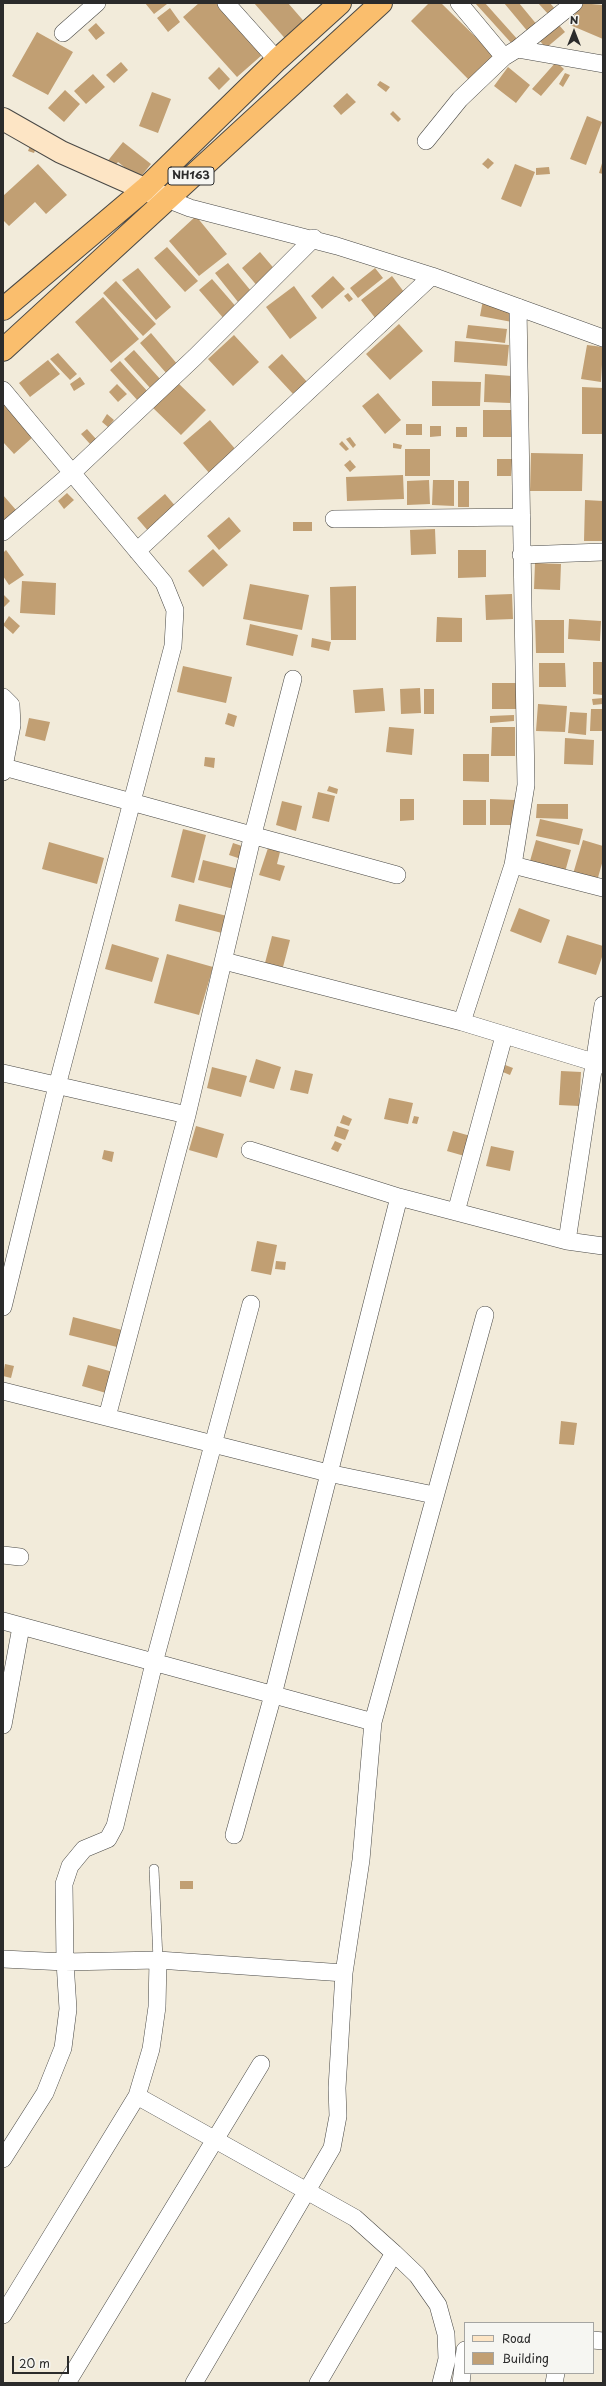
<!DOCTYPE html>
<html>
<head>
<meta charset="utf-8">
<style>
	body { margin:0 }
	#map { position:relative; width:606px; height:2386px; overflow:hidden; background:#f2ebda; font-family:"Playpen Sans",sans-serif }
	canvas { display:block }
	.frame { position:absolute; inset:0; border:4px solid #2b2b2b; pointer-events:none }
	.legend { position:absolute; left:464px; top:2322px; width:130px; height:52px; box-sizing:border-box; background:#f6f6f2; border:1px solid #a5a5a2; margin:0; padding:5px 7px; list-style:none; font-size:12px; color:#2b2b2b }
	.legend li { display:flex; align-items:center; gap:8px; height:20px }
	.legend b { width:20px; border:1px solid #a5a5a2 }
	.north { position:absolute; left:554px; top:12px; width:40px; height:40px; -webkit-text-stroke:3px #f6f6f2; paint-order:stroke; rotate:0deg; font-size:11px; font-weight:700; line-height:16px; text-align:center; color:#2b2b2b }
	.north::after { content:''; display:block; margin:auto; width:14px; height:18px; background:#2b2b2b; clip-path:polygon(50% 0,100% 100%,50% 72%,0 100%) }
	.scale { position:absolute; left:12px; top:2356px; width:57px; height:18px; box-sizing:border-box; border:2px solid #2b2b2b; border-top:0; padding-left:5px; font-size:12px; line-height:14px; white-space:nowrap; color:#2b2b2b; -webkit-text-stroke:3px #f6f6f2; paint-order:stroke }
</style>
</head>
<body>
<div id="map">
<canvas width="606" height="2386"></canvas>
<div class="frame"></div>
<ul class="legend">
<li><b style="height:5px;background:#fde5c5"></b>Road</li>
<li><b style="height:11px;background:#c19f73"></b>Building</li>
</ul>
<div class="north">N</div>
<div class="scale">20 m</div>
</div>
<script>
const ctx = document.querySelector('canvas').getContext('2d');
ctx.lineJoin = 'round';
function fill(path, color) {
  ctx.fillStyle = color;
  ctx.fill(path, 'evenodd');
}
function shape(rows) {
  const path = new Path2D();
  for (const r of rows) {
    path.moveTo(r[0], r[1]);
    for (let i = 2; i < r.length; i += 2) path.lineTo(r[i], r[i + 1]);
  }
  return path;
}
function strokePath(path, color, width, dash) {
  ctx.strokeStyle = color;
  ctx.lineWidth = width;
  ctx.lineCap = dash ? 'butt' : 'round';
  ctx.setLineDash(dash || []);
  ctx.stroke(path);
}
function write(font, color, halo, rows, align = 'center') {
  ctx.font = font + ' "Playpen Sans",sans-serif';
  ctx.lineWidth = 3.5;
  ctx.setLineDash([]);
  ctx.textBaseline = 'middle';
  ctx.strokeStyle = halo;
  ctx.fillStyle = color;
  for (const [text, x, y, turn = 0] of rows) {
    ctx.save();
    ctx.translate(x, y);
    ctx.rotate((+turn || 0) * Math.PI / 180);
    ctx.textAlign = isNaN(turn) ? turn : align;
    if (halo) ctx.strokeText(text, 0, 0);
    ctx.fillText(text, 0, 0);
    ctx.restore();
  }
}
fill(shape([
	[145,3,166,3,167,4,154,14],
	[199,3,216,3,262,55,237,77,183,17],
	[254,3,288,3,308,26,289,43],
	[429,3,441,3,494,55,469,80,411,21],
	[475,3,485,3,519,41,514,46],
	[504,3,519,3,538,26,529,33],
	[538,3,550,3,556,10,549,15],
	[580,3,603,5,603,39,570,25],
	[170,8,180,22,168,32,157,18],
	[96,23,105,33,96,40,88,30],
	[559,25,565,32,546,48,540,41],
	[37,32,73,52,48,95,12,76],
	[121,62,128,70,114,83,106,75],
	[556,62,564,69,541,96,532,89],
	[219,67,230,79,219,90,208,78],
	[508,67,530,85,516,103,494,86],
	[565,73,570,75,563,87,559,84],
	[93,74,105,87,86,104,74,91],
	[380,81,390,87,386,92,377,85],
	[65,90,80,104,64,122,48,108],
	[152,92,171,99,158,133,139,126],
	[347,93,356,102,341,115,333,106],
	[393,111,401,119,398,122,390,114],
	[587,116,602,122,586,165,570,159],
	[123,142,151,164,139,179,118,162,113,168,106,163],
	[30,146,36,148,34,153,28,151],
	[488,158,494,163,488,169,482,164],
	[603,160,603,174,599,173],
	[38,164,67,195,46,214,35,202,9,226,3,220,3,196],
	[515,164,535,172,521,207,501,199],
	[549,167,550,174,536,175,536,168],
	[196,216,227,254,199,276,169,241],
	[167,247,198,281,185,292,154,258],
	[260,252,277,272,259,288,242,268],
	[228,263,251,291,238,302,215,273],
	[138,268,171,307,156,320,122,280],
	[375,268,383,278,358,298,350,288],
	[333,276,345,289,322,309,311,296],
	[392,276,407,296,376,319,361,300],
	[212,279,238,309,225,320,199,290],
	[116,281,156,324,143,336,103,293],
	[294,286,317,318,290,339,266,307],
	[348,293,353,299,349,302,344,296],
	[103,297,139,339,111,363,75,322],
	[483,300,515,307,512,322,480,316],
	[399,324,423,351,390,380,366,354],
	[468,325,507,329,505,343,466,338],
	[151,333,178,365,167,374,140,343],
	[234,335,259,362,233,386,208,359],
	[455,341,509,345,507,366,454,362],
	[587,345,603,347,601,382,581,379],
	[134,350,161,380,151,389,124,359],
	[58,353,77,374,70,380,50,359],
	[282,354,308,383,294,395,268,367],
	[48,360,60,374,30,397,19,383],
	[120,361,149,393,139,402,110,370],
	[485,374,512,376,510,403,484,402],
	[80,377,85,384,74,391,70,384],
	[432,381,481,382,480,406,432,406],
	[177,382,206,410,181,435,152,407],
	[117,384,127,394,118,402,109,392],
	[582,387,603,388,603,434,582,434],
	[378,393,401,420,385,434,362,406],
	[4,402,34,436,14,454,3,442],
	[483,410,517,410,517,437,483,437],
	[107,414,114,420,108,427,102,422],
	[210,420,237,451,210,474,183,443],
	[406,424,422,424,422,435,406,435],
	[430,426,441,426,441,436,430,437],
	[456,427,467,427,467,437,456,437],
	[87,429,96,439,90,444,81,434],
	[350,437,356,445,353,448,346,439],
	[342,441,349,449,346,451,339,444],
	[393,443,402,445,401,449,393,448],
	[405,449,430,449,430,476,405,476],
	[531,453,583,454,582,491,530,491],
	[497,459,512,459,511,476,497,476],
	[350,460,356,467,350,472,344,465],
	[403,475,404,499,347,501,346,477],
	[429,480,430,504,407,505,407,481],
	[433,480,454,480,454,506,432,505],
	[458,481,469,481,469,507,458,507],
	[67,493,74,500,64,509,58,501],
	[165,494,177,508,149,532,137,518],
	[3,495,16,510,4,521,3,519],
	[585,500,603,501,603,541,584,541],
	[229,517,241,531,219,550,207,536],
	[293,522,312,522,312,531,293,531],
	[435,529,436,554,411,555,410,530],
	[213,549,228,565,203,587,188,571],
	[6,550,24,575,9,585,3,576,3,553],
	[458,550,486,550,486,577,458,578],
	[535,563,561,564,560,590,534,589],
	[22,581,56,583,55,615,20,613],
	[250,584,309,595,302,630,243,619],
	[356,586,356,640,331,640,330,587],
	[3,594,10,601,3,608],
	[512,594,513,619,486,620,485,595],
	[9,616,20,626,13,634,3,625],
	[437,617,462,618,462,642,436,642],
	[569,619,601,621,600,641,568,639],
	[535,620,564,620,564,653,536,653],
	[250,624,298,635,293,656,246,645],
	[312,638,331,642,329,651,311,647],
	[593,662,603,662,603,695,593,694],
	[539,663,565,663,566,687,539,687],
	[183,666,232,677,226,703,177,692],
	[492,683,516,683,516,709,492,709],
	[383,688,385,711,355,713,353,690],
	[420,688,421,713,401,714,400,689],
	[424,689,434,689,434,714,424,714],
	[603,698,603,704,593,705,592,699],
	[538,704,567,706,565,732,536,731],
	[591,709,603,709,603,731,590,731],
	[570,712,587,713,586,735,568,733],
	[228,713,237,716,234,727,225,724],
	[514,715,514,721,490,723,490,716],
	[29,718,50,722,45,741,25,736],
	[389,727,414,729,412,755,386,752],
	[492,727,515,727,515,756,491,756],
	[565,738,594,740,593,765,564,764],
	[463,754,489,754,489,782,463,781],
	[205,757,215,758,214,768,204,766],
	[329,786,338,789,337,794,327,791],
	[318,792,335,796,329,822,312,818],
	[400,799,414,799,414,820,400,821],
	[490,799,515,800,514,825,490,825],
	[463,800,486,800,486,825,463,825],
	[282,801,302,806,296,831,276,825],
	[537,804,568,804,568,819,536,818],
	[540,819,583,829,579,845,536,836],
	[183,829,206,835,194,883,171,877],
	[536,840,571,850,565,872,530,861],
	[583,840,603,846,603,860,597,881,573,874],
	[49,842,104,858,97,884,42,869],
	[233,843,248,848,244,860,229,855],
	[268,848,280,852,277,864,285,866,280,881,259,875],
	[203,860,239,869,234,889,198,880],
	[179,904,227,916,222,933,175,921],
	[519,908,550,920,541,943,510,931],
	[567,935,603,946,603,954,596,975,558,963],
	[272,936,290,940,283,967,265,963],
	[112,944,159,958,152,982,105,969],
	[167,954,213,967,199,1015,154,1003],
	[256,1059,281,1067,274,1089,249,1082],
	[500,1063,513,1068,510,1075,498,1070],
	[212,1067,247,1076,241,1097,207,1088],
	[295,1070,313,1074,308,1094,290,1090],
	[561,1071,581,1072,579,1106,559,1105],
	[389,1098,413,1103,408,1124,384,1119],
	[343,1115,352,1119,349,1126,340,1123],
	[414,1116,419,1117,417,1124,412,1123],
	[196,1126,224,1134,217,1158,189,1150],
	[337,1126,349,1130,345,1140,334,1136],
	[453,1131,474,1137,468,1157,447,1151],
	[335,1141,342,1144,338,1152,331,1149],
	[491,1146,514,1151,510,1171,486,1166],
	[104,1150,114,1152,112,1162,102,1159],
	[257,1241,277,1245,271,1275,251,1271],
	[276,1261,286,1262,285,1270,275,1269],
	[73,1317,122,1330,117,1347,69,1335],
	[5,1364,14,1366,11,1378,3,1376],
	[88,1365,113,1372,106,1393,82,1386],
	[561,1421,577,1423,574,1445,559,1444],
	[180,1881,193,1881,193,1889,180,1889]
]), '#c19f73');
const lane = shape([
	[154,1869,158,1960]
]);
const street = shape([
	[226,3,277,60],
	[459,3,504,57],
	[574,3,517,49,603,64],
	[63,33,97,3],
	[426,141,460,99,504,57,517,49],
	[167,199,190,208,337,246,432,276,603,338],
	[3,390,164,583,175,610,173,646,57,1086,3,1307],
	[334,519,522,517],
	[3,532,73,472,195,357,314,238],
	[137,551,432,276],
	[521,555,603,552],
	[3,697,11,705,12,725,3,772],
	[4,767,397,875],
	[513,865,603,888],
	[224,961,462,1022,603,1065],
	[462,1022,513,865,526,785,518,307],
	[3,1073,187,1115],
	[250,1150,399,1197,567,1241,603,1246],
	[456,1212,504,1036],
	[567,1241,603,1005],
	[251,1304,154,1663,115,1826,108,1839,84,1849,70,1866,64,1884,65,1962,158,1960,344,1973],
	[3,1391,328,1473,434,1495],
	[107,1417,187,1115,253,834,293,679],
	[3,1555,20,1557],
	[3,1621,373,1722],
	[3,1725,21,1627],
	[234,1835,273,1695,399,1197],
	[3,1959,65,1962,68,2009,63,2048,45,2093,3,2159],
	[137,2096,355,2218,394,2253,417,2275,438,2305,446,2334,447,2359,441,2383],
	[3,2315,137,2096,151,2049,157,2007,158,1960],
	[593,2340,603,2341],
	[67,2383,261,2064],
	[194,2383,332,2148,338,2116,337,2088,344,1973,361,1860,373,1722,485,1315],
	[318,2383,394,2253],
	[461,2383,465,2350],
	[554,2383,556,2373]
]);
const secondary = shape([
	[3,119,61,152,167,199]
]);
const highway = shape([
	[3,309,145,189,277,60,340,3],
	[3,350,381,3]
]);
strokePath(lane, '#494845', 10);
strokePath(street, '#494845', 18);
strokePath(secondary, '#494845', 24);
strokePath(highway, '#494845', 24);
strokePath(lane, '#fff', 9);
strokePath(street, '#fff', 17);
strokePath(secondary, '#fde5c5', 22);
strokePath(highway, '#fabe6d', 22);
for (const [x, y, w] of [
	[191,176,46]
]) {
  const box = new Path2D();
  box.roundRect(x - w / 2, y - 9, w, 18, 3);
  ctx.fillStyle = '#f6f6f2';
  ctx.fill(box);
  strokePath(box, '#2b2b2b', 1);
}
write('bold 11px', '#2b2b2b', null, [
	["NH163",191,176]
]);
</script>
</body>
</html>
